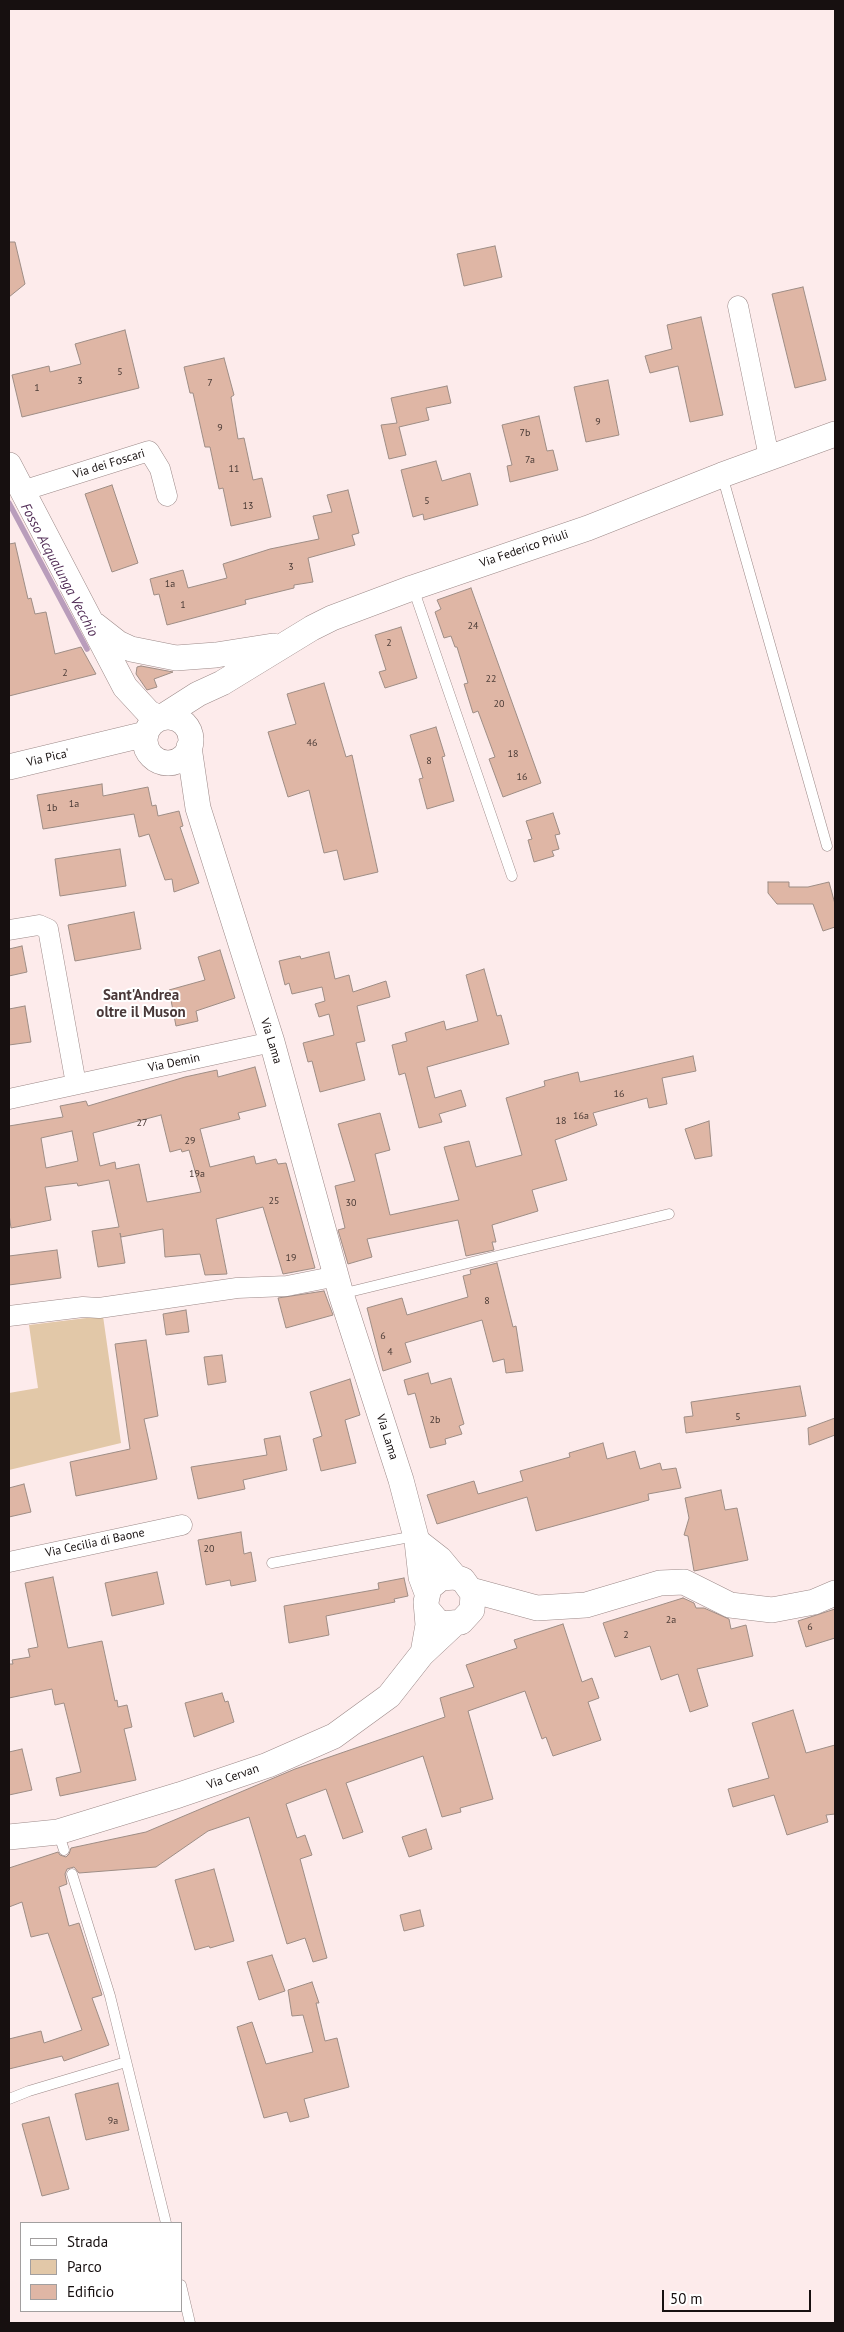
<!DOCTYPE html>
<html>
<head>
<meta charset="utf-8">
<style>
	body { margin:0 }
	#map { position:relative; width:844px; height:2332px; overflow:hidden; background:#fdebeb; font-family:"PT Sans",sans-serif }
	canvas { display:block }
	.frame { position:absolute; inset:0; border:10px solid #171010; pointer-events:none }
	.legend { position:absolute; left:20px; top:2222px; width:162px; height:90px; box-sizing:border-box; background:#fff; border:1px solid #a29f9f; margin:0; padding:6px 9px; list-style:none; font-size:15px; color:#171010 }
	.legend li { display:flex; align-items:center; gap:10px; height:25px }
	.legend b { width:25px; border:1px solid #a29f9f }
	.scale { position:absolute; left:662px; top:2290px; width:149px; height:22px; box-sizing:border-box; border:2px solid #171010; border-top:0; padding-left:6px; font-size:15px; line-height:18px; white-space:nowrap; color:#171010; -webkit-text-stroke:4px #fff; paint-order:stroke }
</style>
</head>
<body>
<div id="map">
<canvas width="844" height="2332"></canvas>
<div class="frame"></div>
<ul class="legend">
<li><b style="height:6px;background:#fff"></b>Strada</li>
<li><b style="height:14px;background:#e2c8a8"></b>Parco</li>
<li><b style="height:14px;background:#dfb6a5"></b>Edificio</li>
</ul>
<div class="scale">50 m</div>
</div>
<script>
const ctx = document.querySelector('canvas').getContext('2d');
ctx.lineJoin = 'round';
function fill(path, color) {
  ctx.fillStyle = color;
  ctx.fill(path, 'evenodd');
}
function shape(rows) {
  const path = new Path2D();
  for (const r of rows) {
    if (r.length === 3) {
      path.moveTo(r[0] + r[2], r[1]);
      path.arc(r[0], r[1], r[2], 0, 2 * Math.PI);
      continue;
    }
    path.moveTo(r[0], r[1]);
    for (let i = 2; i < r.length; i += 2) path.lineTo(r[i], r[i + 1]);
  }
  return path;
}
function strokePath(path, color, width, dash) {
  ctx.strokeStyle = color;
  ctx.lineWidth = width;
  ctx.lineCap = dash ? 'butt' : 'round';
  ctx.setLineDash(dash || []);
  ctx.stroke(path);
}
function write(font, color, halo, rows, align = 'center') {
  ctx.font = font + ' "PT Sans",sans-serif';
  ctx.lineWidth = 4;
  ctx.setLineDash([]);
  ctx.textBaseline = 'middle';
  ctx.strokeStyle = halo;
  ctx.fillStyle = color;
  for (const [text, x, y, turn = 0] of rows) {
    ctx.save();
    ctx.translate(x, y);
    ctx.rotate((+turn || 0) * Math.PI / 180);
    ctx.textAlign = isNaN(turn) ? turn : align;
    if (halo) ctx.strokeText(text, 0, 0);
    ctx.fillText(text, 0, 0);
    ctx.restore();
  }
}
fill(shape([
	[103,1316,121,1443,9,1470,9,1393,38,1388,29,1325]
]), '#e2c8a8');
strokePath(shape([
	[9,503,87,649]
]), '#b99dbb', 5.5);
const building = shape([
	[9,242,15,242,25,284,9,297,9,242],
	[495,246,502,277,464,286,457,254,495,246],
	[803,287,826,380,795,388,772,294,803,287],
	[701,317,723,415,690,422,678,366,650,373,645,356,672,349,667,325,701,317],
	[125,330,139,388,22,417,12,375,49,366,50,372,81,364,75,344,125,330],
	[224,358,234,395,231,397,238,439,244,438,253,480,262,478,271,517,231,526,223,488,219,489,210,447,205,447,193,393,190,393,184,367,224,358],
	[608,380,619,435,586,442,574,387,608,380],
	[447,386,451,403,426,408,429,420,399,427,406,455,389,459,381,425,397,423,391,398,447,386],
	[539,416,547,451,553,450,558,470,510,482,507,466,512,465,502,425,539,416],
	[436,461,442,481,470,473,478,505,424,520,423,514,413,517,401,470,436,461],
	[112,485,138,563,112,572,85,494,112,485],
	[348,490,359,533,352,535,355,545,308,558,313,582,294,585,294,588,245,600,246,604,167,625,159,594,154,595,150,579,183,570,188,588,227,578,223,564,270,549,319,539,313,516,332,512,327,495,348,490],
	[15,543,28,599,31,598,35,614,46,612,55,654,81,647,96,674,9,696,9,544,15,543],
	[471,588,541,783,503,797,489,759,495,757,478,711,473,713,464,684,468,683,457,647,455,647,451,636,444,638,435,612,441,609,437,600,471,588],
	[401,627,417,678,385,688,379,672,386,670,375,635,401,627],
	[141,666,173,672,154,679,157,687,147,690,136,674,137,667,141,666],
	[324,683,346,757,352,755,378,872,344,880,337,850,324,853,309,790,288,797,268,732,296,724,287,694,324,683],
	[436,727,445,756,442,757,454,801,427,809,419,779,423,778,410,735,436,727],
	[102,784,103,796,148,787,152,806,156,805,158,816,179,811,183,826,180,827,199,883,174,892,172,879,165,880,149,834,139,837,134,814,43,829,37,795,102,784],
	[553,813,560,834,555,835,559,849,552,851,554,856,534,862,528,840,532,839,526,821,553,813],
	[120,849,126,886,60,896,55,859,120,849],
	[768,882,789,882,789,887,808,887,829,882,835,904,835,927,823,931,813,904,777,904,768,893,768,882],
	[134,912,141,949,75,961,68,925,134,912],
	[22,946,27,972,9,976,9,949,22,946],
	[220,950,235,998,196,1011,198,1021,176,1026,169,990,205,980,198,957,220,950],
	[329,952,335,979,349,975,353,992,386,981,390,997,357,1006,365,1041,356,1043,365,1080,320,1092,312,1061,308,1062,303,1043,334,1035,329,1014,319,1017,315,1004,325,1001,322,987,292,994,289,983,285,985,279,961,300,956,301,959,329,952],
	[484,969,497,1016,501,1015,509,1044,427,1067,435,1098,461,1090,466,1106,439,1114,442,1122,419,1128,405,1073,399,1075,392,1045,407,1041,405,1033,444,1021,446,1030,478,1021,466,975,484,969],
	[25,1006,31,1042,9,1045,9,1009,25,1006],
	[693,1056,696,1071,662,1078,667,1104,649,1108,647,1098,593,1113,597,1125,555,1140,567,1180,532,1190,538,1211,492,1225,496,1242,492,1242,494,1250,466,1256,458,1220,367,1239,372,1257,348,1264,338,1230,345,1228,335,1186,355,1181,338,1124,380,1113,390,1150,375,1154,390,1215,459,1200,444,1147,469,1141,476,1167,522,1155,506,1098,545,1086,544,1081,578,1072,580,1082,693,1056],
	[255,1067,266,1106,238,1113,240,1119,200,1129,210,1167,254,1156,256,1164,276,1159,278,1164,286,1163,315,1268,283,1274,263,1207,216,1219,227,1274,205,1275,200,1254,165,1257,163,1229,121,1237,120,1233,125,1263,98,1267,92,1231,119,1227,109,1180,78,1186,77,1183,45,1187,51,1220,11,1228,9,1214,9,1126,63,1117,60,1106,86,1101,88,1106,185,1077,217,1070,218,1077,255,1067],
	[161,1115,170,1152,181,1149,182,1152,189,1150,201,1192,147,1202,139,1164,116,1169,115,1162,100,1166,93,1133,161,1115],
	[72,1131,78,1161,46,1168,41,1138,72,1131],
	[709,1121,712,1156,695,1159,685,1129,709,1121],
	[57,1250,61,1278,9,1285,9,1256,57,1250],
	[497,1263,513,1327,516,1326,523,1371,506,1373,504,1359,493,1362,482,1320,405,1343,411,1362,383,1371,367,1308,402,1298,407,1315,468,1297,463,1276,471,1274,470,1270,497,1263],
	[324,1291,333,1315,286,1328,278,1298,324,1291],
	[186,1310,189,1332,166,1335,163,1314,186,1310],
	[146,1340,158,1416,144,1419,157,1479,76,1496,70,1462,130,1449,115,1344,146,1340],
	[222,1355,226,1382,208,1385,204,1357,222,1355],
	[428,1373,431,1384,451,1378,464,1424,459,1426,462,1434,445,1439,446,1444,430,1448,415,1393,408,1395,404,1380,428,1373],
	[350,1379,360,1415,345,1420,356,1463,321,1471,313,1439,322,1436,310,1392,350,1379],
	[800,1386,806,1416,686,1433,684,1417,693,1416,691,1402,800,1386],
	[835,1418,835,1435,809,1445,808,1428,835,1418],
	[280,1436,287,1470,243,1480,245,1489,198,1499,191,1467,267,1455,264,1439,280,1436],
	[603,1443,607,1459,635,1451,640,1469,660,1463,662,1470,676,1468,681,1488,648,1494,649,1500,536,1531,527,1497,437,1524,427,1495,474,1481,478,1494,523,1481,520,1471,570,1457,569,1453,603,1443],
	[24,1484,31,1512,9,1517,9,1488,24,1484],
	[721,1490,725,1510,737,1508,748,1560,694,1571,688,1536,684,1535,689,1518,685,1498,721,1490],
	[241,1532,244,1554,251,1552,256,1581,231,1586,230,1580,206,1585,198,1540,241,1532],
	[157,1572,164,1604,112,1616,105,1583,157,1572],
	[53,1577,68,1648,102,1641,115,1701,117,1700,118,1707,127,1705,132,1727,124,1729,136,1780,60,1796,56,1778,81,1772,64,1703,55,1705,52,1689,9,1698,9,1664,13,1664,12,1660,30,1657,28,1649,38,1647,25,1583,53,1577],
	[404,1578,408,1596,394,1599,395,1602,326,1616,329,1635,289,1643,284,1606,379,1589,378,1583,404,1578],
	[683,1598,694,1603,696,1608,704,1608,729,1619,731,1629,746,1625,753,1656,697,1669,708,1706,690,1712,678,1674,661,1680,650,1646,615,1657,603,1623,683,1598],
	[835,1609,835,1638,806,1647,798,1621,835,1609],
	[563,1624,582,1682,592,1678,599,1698,588,1702,601,1740,553,1756,546,1737,542,1739,525,1691,468,1711,493,1799,460,1808,461,1812,442,1817,423,1756,346,1783,363,1832,343,1839,326,1789,286,1804,297,1838,305,1835,312,1855,300,1859,327,1958,313,1962,305,1938,287,1944,249,1817,208,1831,156,1867,79,1873,74,1867,67,1869,65,1874,67,1884,59,1887,69,1926,79,1923,102,1995,92,1998,109,2045,64,2061,62,2056,9,2069,9,2039,41,2031,44,2043,82,2030,48,1933,31,1937,22,1902,9,1907,9,1868,58,1852,60,1855,66,1857,69,1854,71,1848,146,1832,295,1769,445,1717,440,1698,474,1687,466,1665,517,1648,514,1640,563,1624],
	[222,1693,225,1702,228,1701,234,1722,194,1737,185,1703,222,1693],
	[793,1710,806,1753,835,1745,835,1814,826,1815,828,1822,787,1835,774,1795,733,1807,728,1789,769,1778,752,1723,793,1710],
	[22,1749,32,1790,9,1795,9,1752,22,1749],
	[426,1829,432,1849,409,1857,402,1837,426,1829],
	[214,1869,234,1941,210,1948,209,1946,195,1950,175,1880,214,1869],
	[420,1910,424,1926,404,1931,400,1915,420,1910],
	[272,1955,285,1991,259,2000,247,1962,272,1955],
	[312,1982,319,2003,316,2003,325,2041,337,2038,349,2087,304,2099,309,2117,290,2122,287,2112,264,2118,237,2027,252,2022,266,2064,313,2052,303,2015,292,2016,288,1990,312,1982],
	[118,2083,129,2130,86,2140,75,2094,118,2083],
	[49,2117,69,2189,42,2196,22,2124,49,2117]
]);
fill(building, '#dfb6a5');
strokePath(building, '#9e8d85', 1);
const service = shape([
	[722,475,827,846],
	[413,588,512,876],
	[341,1294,669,1214],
	[272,1563,415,1536],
	[58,1832,64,1850],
	[72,1874,110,1996,166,2223],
	[9,2099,29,2091,126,2062],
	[181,2285,190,2323]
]);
const minor = shape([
	[738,306,769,457],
	[22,491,149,451,160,469,167,496],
	[9,930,39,925,48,929,76,1084],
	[9,1099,272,1042],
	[9,1316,83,1307,99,1308,237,1288,287,1286,337,1276],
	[9,1562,182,1525]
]);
const tertiary = shape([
	[9,465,125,687,149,713,160,718],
	[95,625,118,643,131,649,176,658,216,655,273,646],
	[162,717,198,694,222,683,312,628,332,618,412,588,588,528,722,475,835,434],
	[168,740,23],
	[189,747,198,808,272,1042,341,1294,401,1480,417,1541,421,1577,427,1593],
	[9,767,146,734],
	[417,1541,440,1559,455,1577],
	[471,1590,537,1608,586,1605,660,1583,684,1582,730,1605,772,1610,814,1602,835,1593],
	[423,1653,428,1625,426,1602,429,1588,441,1578,455,1577,463,1580,473,1594,472,1610,461,1622,444,1624,437,1621,427,1609],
	[9,1837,58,1832,179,1795,268,1765,334,1736,389,1696,422,1654,453,1625]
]);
strokePath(service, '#9c8988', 11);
strokePath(minor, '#9c8988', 21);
strokePath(tertiary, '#9c8988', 26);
strokePath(service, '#fff', 10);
strokePath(minor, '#fff', 20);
strokePath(tertiary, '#fff', 25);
write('10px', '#493a35', null, [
	["5",120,372],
	["3",80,381],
	["7",210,383],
	["1",37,388],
	["9",598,422],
	["9",220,428],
	["7b",525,433],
	["7a",530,460],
	["11",234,469],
	["5",427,501],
	["13",248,506],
	["3",291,567],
	["1a",170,584],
	["1",183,605],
	["24",473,626],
	["2",389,643],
	["2",65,673],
	["22",491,679],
	["20",499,704],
	["46",312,743],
	["18",513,754],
	["8",429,761],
	["16",522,777],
	["1a",74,804],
	["1b",52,808],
	["16",619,1094],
	["16a",581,1116],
	["18",561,1121],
	["27",142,1123],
	["29",190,1141],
	["19a",197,1174],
	["25",274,1201],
	["30",351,1203],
	["19",291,1258],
	["8",487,1301],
	["6",383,1336],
	["4",390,1352],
	["5",738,1417],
	["2b",435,1420],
	["20",209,1549],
	["2a",671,1620],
	["6",810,1627],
	["2",626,1635],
	["9a",113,2121]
]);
write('12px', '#171010', '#fff', [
	["Via dei Foscari",109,464,-17],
	["Via Federico Priuli",524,549,-19],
	["Via Pica'",48,758,-13],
	["Via Lama",271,1041,73],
	["Via Demin",174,1063,-12],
	["Via Lama",387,1437,72],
	["Via Cecilia di Baone",95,1543,-12],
	["Via Cervan",233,1777,-19]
]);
write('italic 14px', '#542f58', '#fff', [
	["Fosso Acqualunga Vecchio",59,570,62]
]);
write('bold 15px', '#493939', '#fff', [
	["Sant'Andrea",141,996],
	["oltre il Muson",141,1013]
]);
</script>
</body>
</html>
